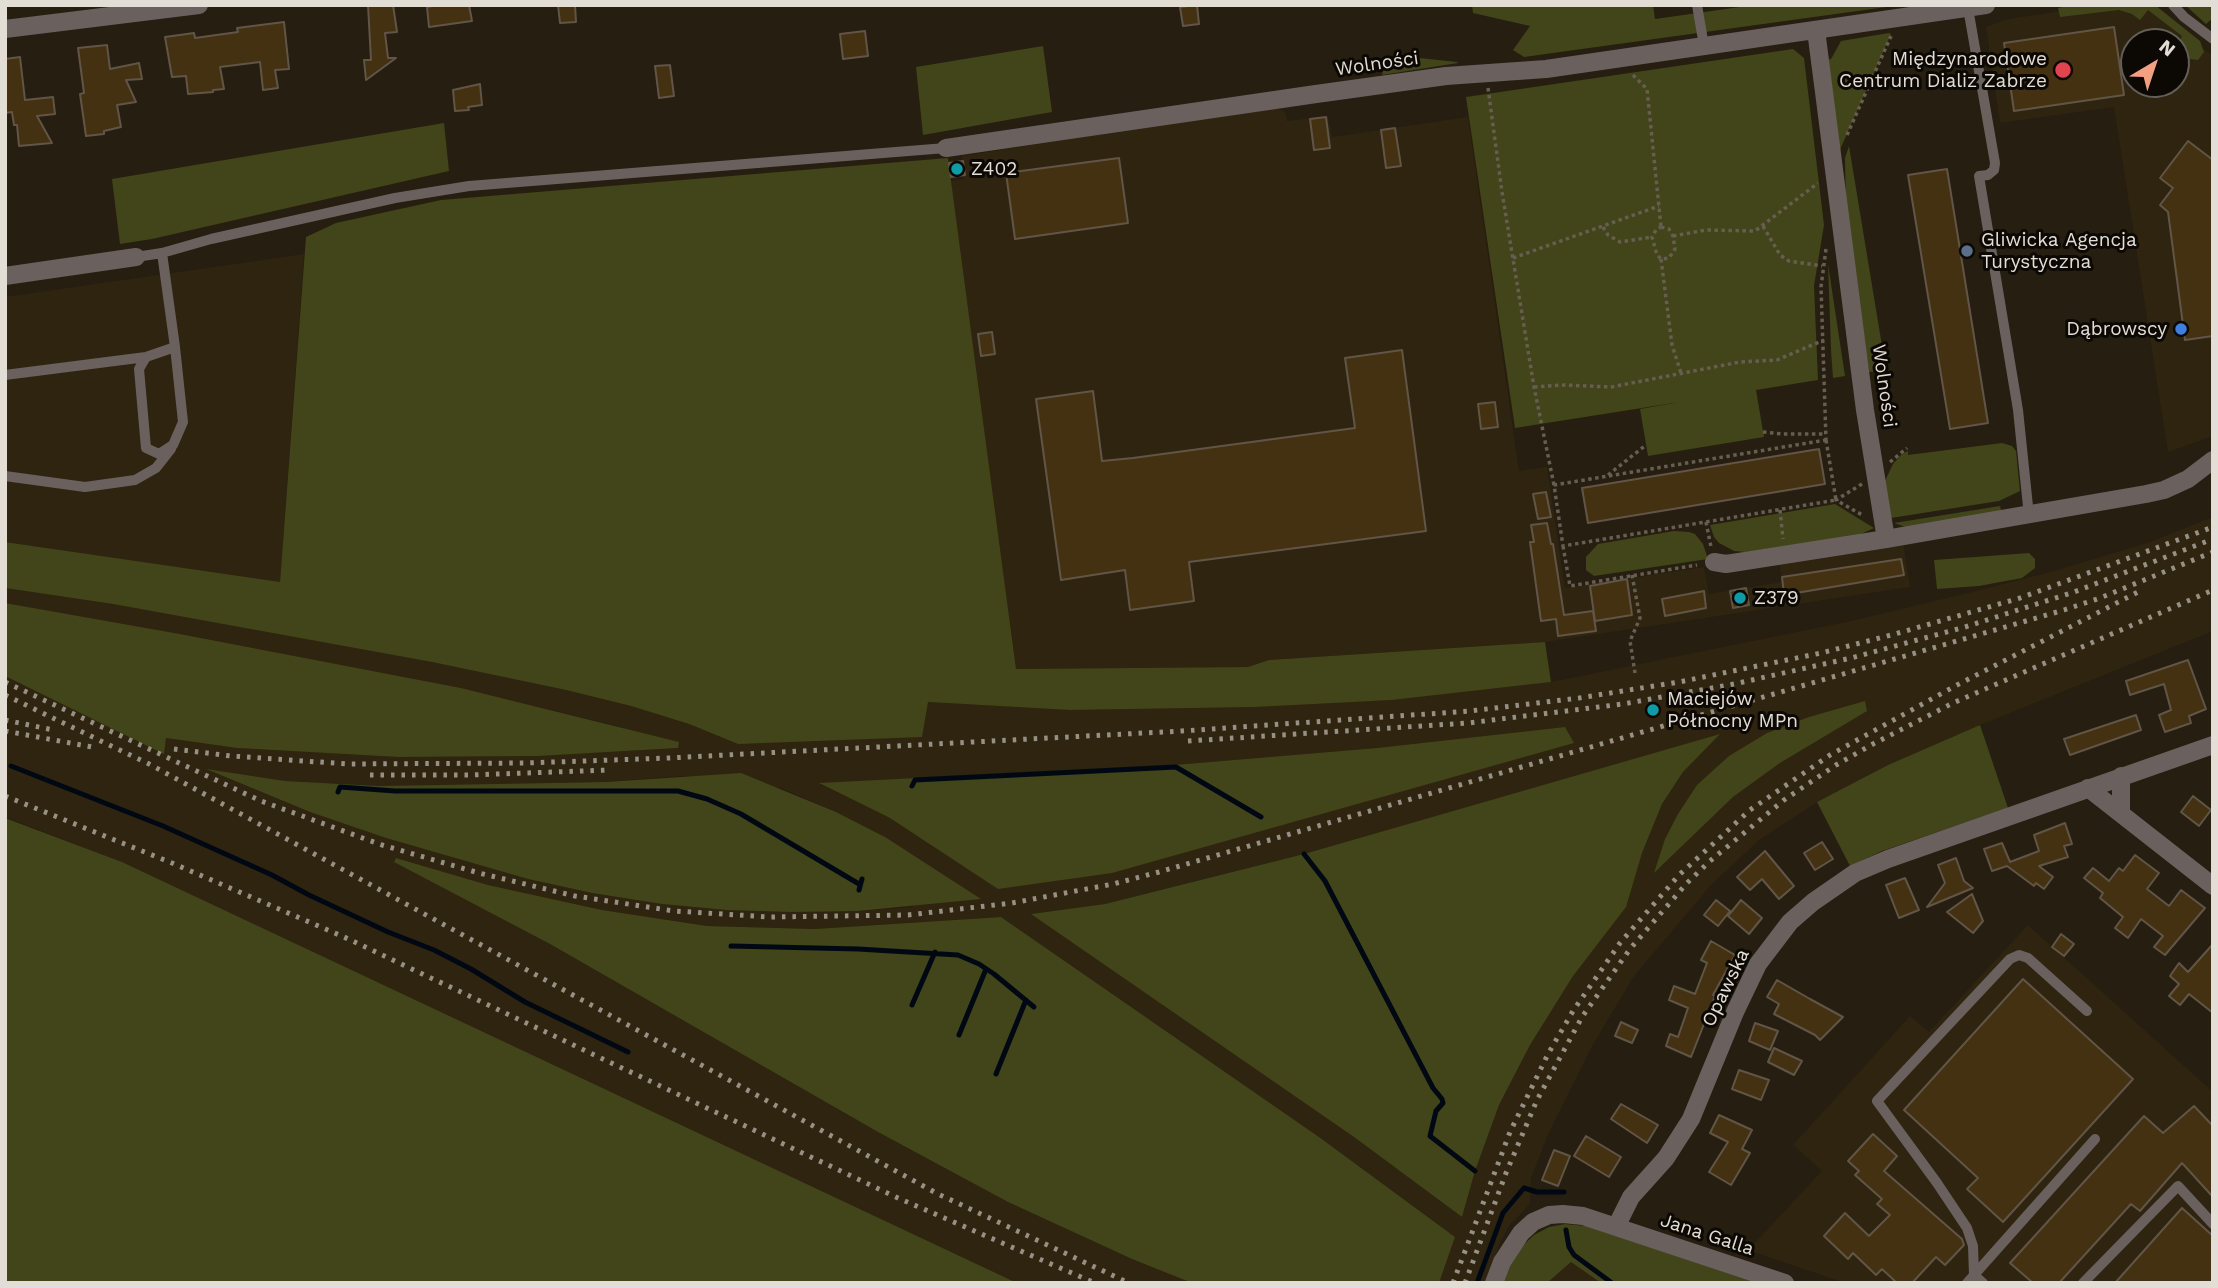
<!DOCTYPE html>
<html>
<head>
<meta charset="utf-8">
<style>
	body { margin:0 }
	#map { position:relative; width:2218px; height:1288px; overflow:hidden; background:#261e10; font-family:"Work Sans",sans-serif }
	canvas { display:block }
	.frame { position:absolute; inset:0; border:7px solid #e3ded5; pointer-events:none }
	.north { position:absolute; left:2120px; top:28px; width:70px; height:70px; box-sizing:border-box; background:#0c0904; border:2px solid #625e58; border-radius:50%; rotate:39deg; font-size:19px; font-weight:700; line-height:28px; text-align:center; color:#e3ded5 }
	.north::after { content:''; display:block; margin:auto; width:24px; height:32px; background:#f2a07f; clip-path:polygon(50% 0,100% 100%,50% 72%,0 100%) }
</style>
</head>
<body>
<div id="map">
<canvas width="2218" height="1288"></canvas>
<div class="frame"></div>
<div class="north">N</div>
</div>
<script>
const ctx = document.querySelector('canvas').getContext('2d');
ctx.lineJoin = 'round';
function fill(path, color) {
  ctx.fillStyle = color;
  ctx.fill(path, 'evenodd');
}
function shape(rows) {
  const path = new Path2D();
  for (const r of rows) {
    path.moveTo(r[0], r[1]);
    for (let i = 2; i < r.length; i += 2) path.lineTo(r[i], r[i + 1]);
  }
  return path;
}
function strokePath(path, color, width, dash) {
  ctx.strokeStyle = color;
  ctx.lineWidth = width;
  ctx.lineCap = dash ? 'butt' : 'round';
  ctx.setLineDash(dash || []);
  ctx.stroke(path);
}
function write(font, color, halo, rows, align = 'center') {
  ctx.font = font + ' "Work Sans",sans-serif';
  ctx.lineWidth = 6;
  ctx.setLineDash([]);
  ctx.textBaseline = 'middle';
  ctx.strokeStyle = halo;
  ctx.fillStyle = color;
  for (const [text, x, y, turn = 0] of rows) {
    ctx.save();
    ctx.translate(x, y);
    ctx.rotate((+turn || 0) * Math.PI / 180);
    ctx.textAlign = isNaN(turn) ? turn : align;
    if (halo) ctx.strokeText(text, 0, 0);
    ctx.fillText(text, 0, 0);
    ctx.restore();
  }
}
fill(shape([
	[2102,5,2155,10,2213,56,2213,436,2168,452,2114,107,2000,123,1986,27,2008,19],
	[2134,42,2176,42,2176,84,2134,84],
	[1274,107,1285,112,1287,121,1328,116,1332,137,1468,117,1519,471,1547,467,1565,588,1704,567,1709,594,1782,582,1779,561,1903,542,1910,587,1545,642,1269,660,1248,667,1016,669,951,181,964,179,962,156],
	[304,254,280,583,5,542,5,297],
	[2213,517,2213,631,1980,725,1888,765,1817,802,1759,840,1712,884,1634,976,1591,1048,1549,1132,1531,1178,1530,1204,1509,1226,1500,1243,1485,1283,1439,1283,1455,1237,1319,1137,1001,917,815,929,707,926,602,910,488,885,396,858,394,861,550,944,878,1132,1008,1202,1132,1259,1192,1283,1017,1283,122,862,5,817,5,676,164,753,166,738,237,748,398,757,539,756,677,748,617,726,461,688,180,634,5,603,5,588,113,604,432,662,566,690,631,706,689,724,738,744,928,702,1070,710,1256,707,1392,700,1551,682,1851,621,1960,595,2058,570,2150,542],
	[1866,711,1780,763,1733,797,1656,871,1809,717],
	[1565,727,890,818,820,784,1174,765,1377,748],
	[1718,735,1683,772,1662,804,1642,853,1573,976,1530,1045,1499,1105,1475,1171,1462,1217,1354,1137,1032,914,1105,904,1304,854],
	[210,771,285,781,379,786,606,782,682,776,781,788,836,812,885,837,913,907,858,911,726,910,662,904,592,893,528,879,386,838,310,812],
	[2028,925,2213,1092,2213,1283,1845,1283,1748,1250,1822,1171,1793,1145,1910,1016,1929,1032],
	[1571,1262,1601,1283,1547,1283]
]), '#2f240f');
fill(shape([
	[1472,5,1653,5,1655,19,1754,5,1901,5,1524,57,1513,50,1530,26,1473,13],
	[2072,5,2155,5,2200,41,2204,52,2198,60,2190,59,2176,48,2182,36,2148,10,2140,20,2132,14,2119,10,2060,17,2058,8],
	[2185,5,2213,7,2213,18,2206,24],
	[1889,33,1891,34,1839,152,1826,60,1831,59,1841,41],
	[1043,46,1052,112,923,135,916,67],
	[1793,49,1804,58,1824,225,1814,286,1818,380,1756,390,1764,437,1648,456,1640,409,1680,402,1515,428,1466,97],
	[1410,57,1457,62,1458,63,1382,75,1384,67,1390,61],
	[444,123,449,171,152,239,120,244,112,179],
	[1849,146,1886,370,1869,372,1846,208,1845,158],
	[948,158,1016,669,1248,667,1269,660,1545,642,1551,682,1392,700,1256,707,1070,710,928,702,922,737,738,744,689,724,631,706,566,690,432,662,113,604,5,588,5,542,280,582,306,237,336,223,441,200],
	[1828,264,1845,376,1833,378,1831,350],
	[2002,443,2012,446,2016,451,2020,491,1999,501,1891,518,1884,483,1893,464,1901,455,1908,451,1908,455],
	[1835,504,1874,528,1859,535,1745,552,1734,551,1719,543,1714,537,1710,525],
	[2000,506,2002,513,1908,528,1894,523],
	[1674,531,1689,532,1695,534,1703,544,1708,559,1594,576,1586,570,1586,557,1598,544],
	[2029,553,2035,559,2035,568,2022,578,1979,586,1937,589,1934,560],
	[5,603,180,634,461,688,679,742,678,748,539,756,398,757,237,748,166,738,164,754,5,676],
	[1865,701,1867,711,1780,763,1733,797,1654,873,1665,839,1678,814,1697,785,1729,756,1767,733,1809,717],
	[1980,725,2008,808,1882,851,1850,866,1817,802,1888,765],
	[1565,727,1574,743,1112,873,998,889,890,818,819,783,1174,765,1377,748],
	[1720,734,1683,772,1662,804,1642,853,1626,907,1573,976,1530,1045,1499,1105,1475,1171,1462,1217,1354,1137,1031,914,1105,904,1304,854],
	[206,769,285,781,379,786,606,782,741,773,836,812,885,837,981,899,858,911,792,912,726,910,662,904,592,893,528,879,386,838,310,812],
	[5,818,122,862,1017,1283,5,1283],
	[396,858,488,885,602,910,707,926,815,929,1001,917,1319,1137,1455,1237,1439,1283,1192,1283,1132,1259,1008,1202,878,1132,550,944,394,862],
	[1565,1224,1586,1226,1757,1283,1601,1283,1571,1262,1547,1283,1500,1283,1518,1250,1534,1235,1549,1227]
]), '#414519');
strokePath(shape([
	[11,766,163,826,272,875,309,895,388,932,434,950,471,969,525,1002,628,1052],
	[912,786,915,780,1176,767,1261,817],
	[338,792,340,787,395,791,678,791,707,799,741,814,859,884],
	[1304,854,1325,881,1433,1088,1442,1099,1443,1103,1436,1111,1430,1136,1475,1171],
	[859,890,862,879],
	[731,946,858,949,958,955,979,964,994,974,1034,1007],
	[912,1005,935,952],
	[959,1035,986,969],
	[996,1074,1026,1000],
	[1566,1230,1569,1247,1574,1255,1612,1283],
	[1477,1283,1503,1213,1524,1188,1537,1192,1564,1192]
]), '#000913', 5);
const building = shape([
	[368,5,393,5,397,32,385,33,388,58,396,58,366,80,364,60,371,60,368,5],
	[438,5,469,5,472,21,429,27,427,7,438,5],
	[558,5,575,5,576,22,560,23,558,5],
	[1197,5,1199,24,1183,26,1180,7,1197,5],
	[284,22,289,69,275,70,278,88,263,90,260,62,220,67,224,89,213,90,213,92,188,94,186,76,172,77,165,37,194,33,195,38,238,32,237,28,284,22],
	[2114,27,2124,95,2014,111,2004,43,2114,27],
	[865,31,868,56,843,59,840,34,865,31],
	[107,45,110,69,139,63,142,79,126,80,136,102,117,105,121,127,104,131,104,134,86,136,80,94,84,93,78,48,107,45],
	[20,57,25,100,53,97,55,114,37,116,52,143,19,146,17,125,14,125,12,112,5,113,5,59,20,57],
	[670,65,674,96,659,98,655,66,670,65],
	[480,84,482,105,468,107,469,110,455,111,453,90,480,84],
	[1326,117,1330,148,1314,150,1310,119,1326,117],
	[1395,128,1401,166,1386,168,1381,130,1395,128],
	[2188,141,2213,160,2213,336,2185,340,2168,212,2160,205,2173,188,2160,178,2188,141],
	[1119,158,1128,223,1015,239,1006,173,1119,158],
	[963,161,965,175,951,177,949,163,963,161],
	[1947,169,1988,423,1950,429,1908,175,1947,169],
	[992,332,995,354,981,356,978,334,992,332],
	[1402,350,1426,531,1189,562,1194,601,1130,610,1125,570,1061,580,1036,399,1093,391,1102,461,1133,458,1355,428,1345,358,1402,350],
	[1495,402,1498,427,1481,429,1478,404,1495,402],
	[1819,449,1825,484,1588,523,1582,488,1819,449],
	[1546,492,1551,517,1538,519,1533,494,1546,492],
	[1547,523,1551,544,1553,544,1564,615,1593,611,1596,631,1558,636,1556,619,1541,621,1530,542,1534,542,1531,525,1547,523],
	[1901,559,1904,575,1784,595,1782,577,1901,559],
	[1627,579,1632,615,1595,621,1590,586,1627,579],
	[1746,588,1749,605,1733,608,1730,591,1746,588],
	[1704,591,1706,608,1665,616,1662,599,1704,591],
	[2188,660,2206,709,2189,716,2191,723,2165,732,2159,715,2171,710,2164,684,2130,695,2126,681,2188,660],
	[2136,715,2141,730,2070,755,2064,739,2136,715],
	[2193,796,2211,810,2199,826,2181,812,2193,796],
	[2065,823,2072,844,2064,846,2068,857,2039,866,2053,877,2044,889,2036,883,2034,886,2007,866,1992,871,1984,849,2002,843,2010,862,2039,851,2034,835,2065,823],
	[1822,842,1833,859,1815,870,1804,853,1822,842],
	[1765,851,1794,886,1779,899,1762,879,1750,890,1737,877,1765,851],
	[2135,855,2159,873,2147,889,2169,906,2181,890,2205,908,2165,955,2154,947,2163,936,2141,919,2128,938,2115,928,2123,917,2100,898,2103,893,2084,878,2093,868,2109,881,2119,868,2123,871,2135,855],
	[1956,858,1964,881,1973,888,1927,907,1945,883,1938,865,1956,858],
	[1905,878,1919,910,1899,918,1886,885,1905,878],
	[1972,894,1983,921,1973,933,1947,912,1972,894],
	[1716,900,1730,911,1718,926,1704,915,1716,900],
	[1741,900,1762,918,1749,934,1728,916,1741,900],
	[2061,934,2074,944,2064,956,2052,947,2061,934],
	[1711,941,1735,955,1713,995,1715,996,1691,1057,1666,1046,1670,1034,1678,1037,1688,1008,1669,1000,1674,986,1695,994,1707,963,1701,960,1711,941],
	[2213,944,2213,1013,2189,994,2180,1005,2169,996,2179,984,2170,976,2179,963,2188,972,2213,944],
	[2023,979,2133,1079,2003,1222,1967,1189,1978,1178,1904,1110,2023,979],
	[1777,980,1810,999,1843,1017,1820,1040,1815,1035,1774,1014,1779,1004,1767,997,1777,980],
	[1621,1022,1638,1030,1632,1043,1615,1036,1621,1022],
	[1755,1023,1778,1031,1770,1050,1749,1041,1755,1023],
	[1774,1048,1802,1061,1794,1075,1768,1062,1774,1048],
	[1739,1070,1769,1080,1761,1100,1732,1089,1739,1070],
	[1621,1104,1658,1125,1647,1143,1611,1119,1621,1104],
	[2194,1106,2213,1126,2213,1197,2182,1163,2140,1211,2131,1204,2059,1283,2033,1283,2010,1263,2144,1116,2163,1133,2194,1106],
	[1719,1115,1752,1130,1742,1149,1750,1153,1731,1185,1709,1172,1728,1142,1710,1133,1719,1115],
	[1873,1134,1897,1156,1884,1171,1962,1239,1964,1245,1945,1265,1936,1257,1912,1283,1897,1283,1882,1269,1876,1275,1853,1253,1848,1259,1824,1236,1845,1213,1869,1236,1890,1215,1877,1204,1882,1199,1855,1175,1859,1171,1848,1161,1873,1134],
	[1586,1136,1621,1157,1609,1177,1574,1156,1586,1136],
	[1554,1150,1570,1156,1558,1186,1542,1180,1554,1150],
	[2182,1208,2213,1236,2213,1283,2115,1283,2182,1208]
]);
fill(building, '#443111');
strokePath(building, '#605546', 2);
strokePath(shape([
	[1633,75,1647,89,1661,227],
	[1488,88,1502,192,1534,387,1554,485],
	[1847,135,1891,36],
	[1763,226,1780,255,1789,261,1822,266],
	[1603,227,1608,235,1620,242,1652,237],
	[1661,227,1669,229,1673,236,1675,249,1669,258,1661,259,1657,255,1652,237,1656,230,1661,227],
	[1673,236,1706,230,1755,231,1818,183],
	[1826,249,1821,287,1826,440],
	[1513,258,1659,206],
	[1661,259,1672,345,1681,373],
	[1534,387,1564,385,1611,387,1740,362,1777,360,1824,340],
	[1763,432,1783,434,1826,434],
	[1826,440,1836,500,1563,546,1554,485,1826,440],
	[1890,462,1907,448],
	[1608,475,1646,445],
	[1862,484,1836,500,1864,516],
	[1780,510,1783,539],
	[1706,522,1711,547],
	[1563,546,1570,586,1697,565],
	[1632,575,1640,618,1630,641,1635,673]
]), '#655e51', 3.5, [3.5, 3.5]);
strokePath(shape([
	[1697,5,1704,46],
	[2173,5,2184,17,2213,39],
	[1968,8,1995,163,1994,170,1988,175,1979,176,2018,410,2029,516],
	[162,253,175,347,183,422,173,445,159,454,146,448,139,369,146,357,175,347],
	[136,257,162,253,211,239,395,198,469,186,946,148],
	[5,375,146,357],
	[5,476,85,487,135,480,156,468,171,449],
	[1967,1283,2095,1139],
	[1983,1283,1974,1275,1973,1246,1967,1228,1937,1183,1877,1101,2010,959,2019,955,2028,958,2087,1011],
	[2083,1283,2178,1186,2213,1224]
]), '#6a615f', 10);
strokePath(shape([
	[5,29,199,5],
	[1816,30,1865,410,1886,539],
	[946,148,1316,94,1446,76,1546,69,1986,5],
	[5,276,136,257],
	[1714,562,1726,564,1886,539,2146,494,2164,490,2188,479,2213,460],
	[2121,776,2121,813],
	[2088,788,2213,886],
	[1616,1227,1631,1197,1666,1158,1691,1119,1735,1012,1758,964,1790,922,1813,902,1855,873,1888,859,2213,745],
	[1494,1283,1502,1262,1521,1233,1533,1222,1549,1215,1563,1214,1583,1216,1785,1283]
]), '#6a615f', 18);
strokePath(shape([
	[5,682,261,801,382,845,479,873,575,896,674,911,770,917,908,915,1012,903,1113,884,1159,872,2064,610,2100,598,2213,552],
	[5,695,151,765,938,1194,1129,1283],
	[5,720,53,730],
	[5,731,92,747],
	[1188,741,1468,723,1623,704,1734,684,1851,658,1965,627,2074,592,2213,539],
	[174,749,231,756,348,764,526,763,669,758,1182,731,1470,711,1579,698,1679,682,1821,653,1895,634,2020,598,2213,527],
	[370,775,469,775,611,770],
	[5,796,172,863,344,937,898,1198,1095,1283],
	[1453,1283,1510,1132,1548,1054,1573,1011,1620,943,1679,875,1750,810,1830,755,1957,685,2138,592],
	[1465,1283,1506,1173,1537,1100,1582,1017,1630,949,1687,883,1710,861,1784,800,1836,765,1873,744,1953,703,2213,590]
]), '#969085', 5, [3.5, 7]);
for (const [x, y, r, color] of [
	[2063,70,9,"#e0444e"],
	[957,169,7,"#0f9aa8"],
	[1967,251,7,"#5c6f8a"],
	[2181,329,7,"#3f7fe0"],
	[1740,598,7,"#0f9aa8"],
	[1653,710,7,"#0f9aa8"]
]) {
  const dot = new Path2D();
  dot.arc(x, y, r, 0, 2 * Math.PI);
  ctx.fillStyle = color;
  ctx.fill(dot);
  strokePath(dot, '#0c0904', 2.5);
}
write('19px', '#e3ded5', '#0c0904', [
	["Międzynarodowe",2047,59,"right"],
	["Centrum Dializ Zabrze",2047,81,"right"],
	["Z402",971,169],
	["Gliwicka Agencja",1981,240],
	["Turystyczna",1981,262],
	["Dąbrowscy",2167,329,"right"],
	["Z379",1754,598],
	["Maciejów",1667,699],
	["Północny MPn",1667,721]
], 'left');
write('19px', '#e3ded5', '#0c0904', [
	["Wolności",1377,64,-8],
	["Wolności",1884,386,82],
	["Opawska",1726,988,-64],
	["Jana Galla",1707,1235,18]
]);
</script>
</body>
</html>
